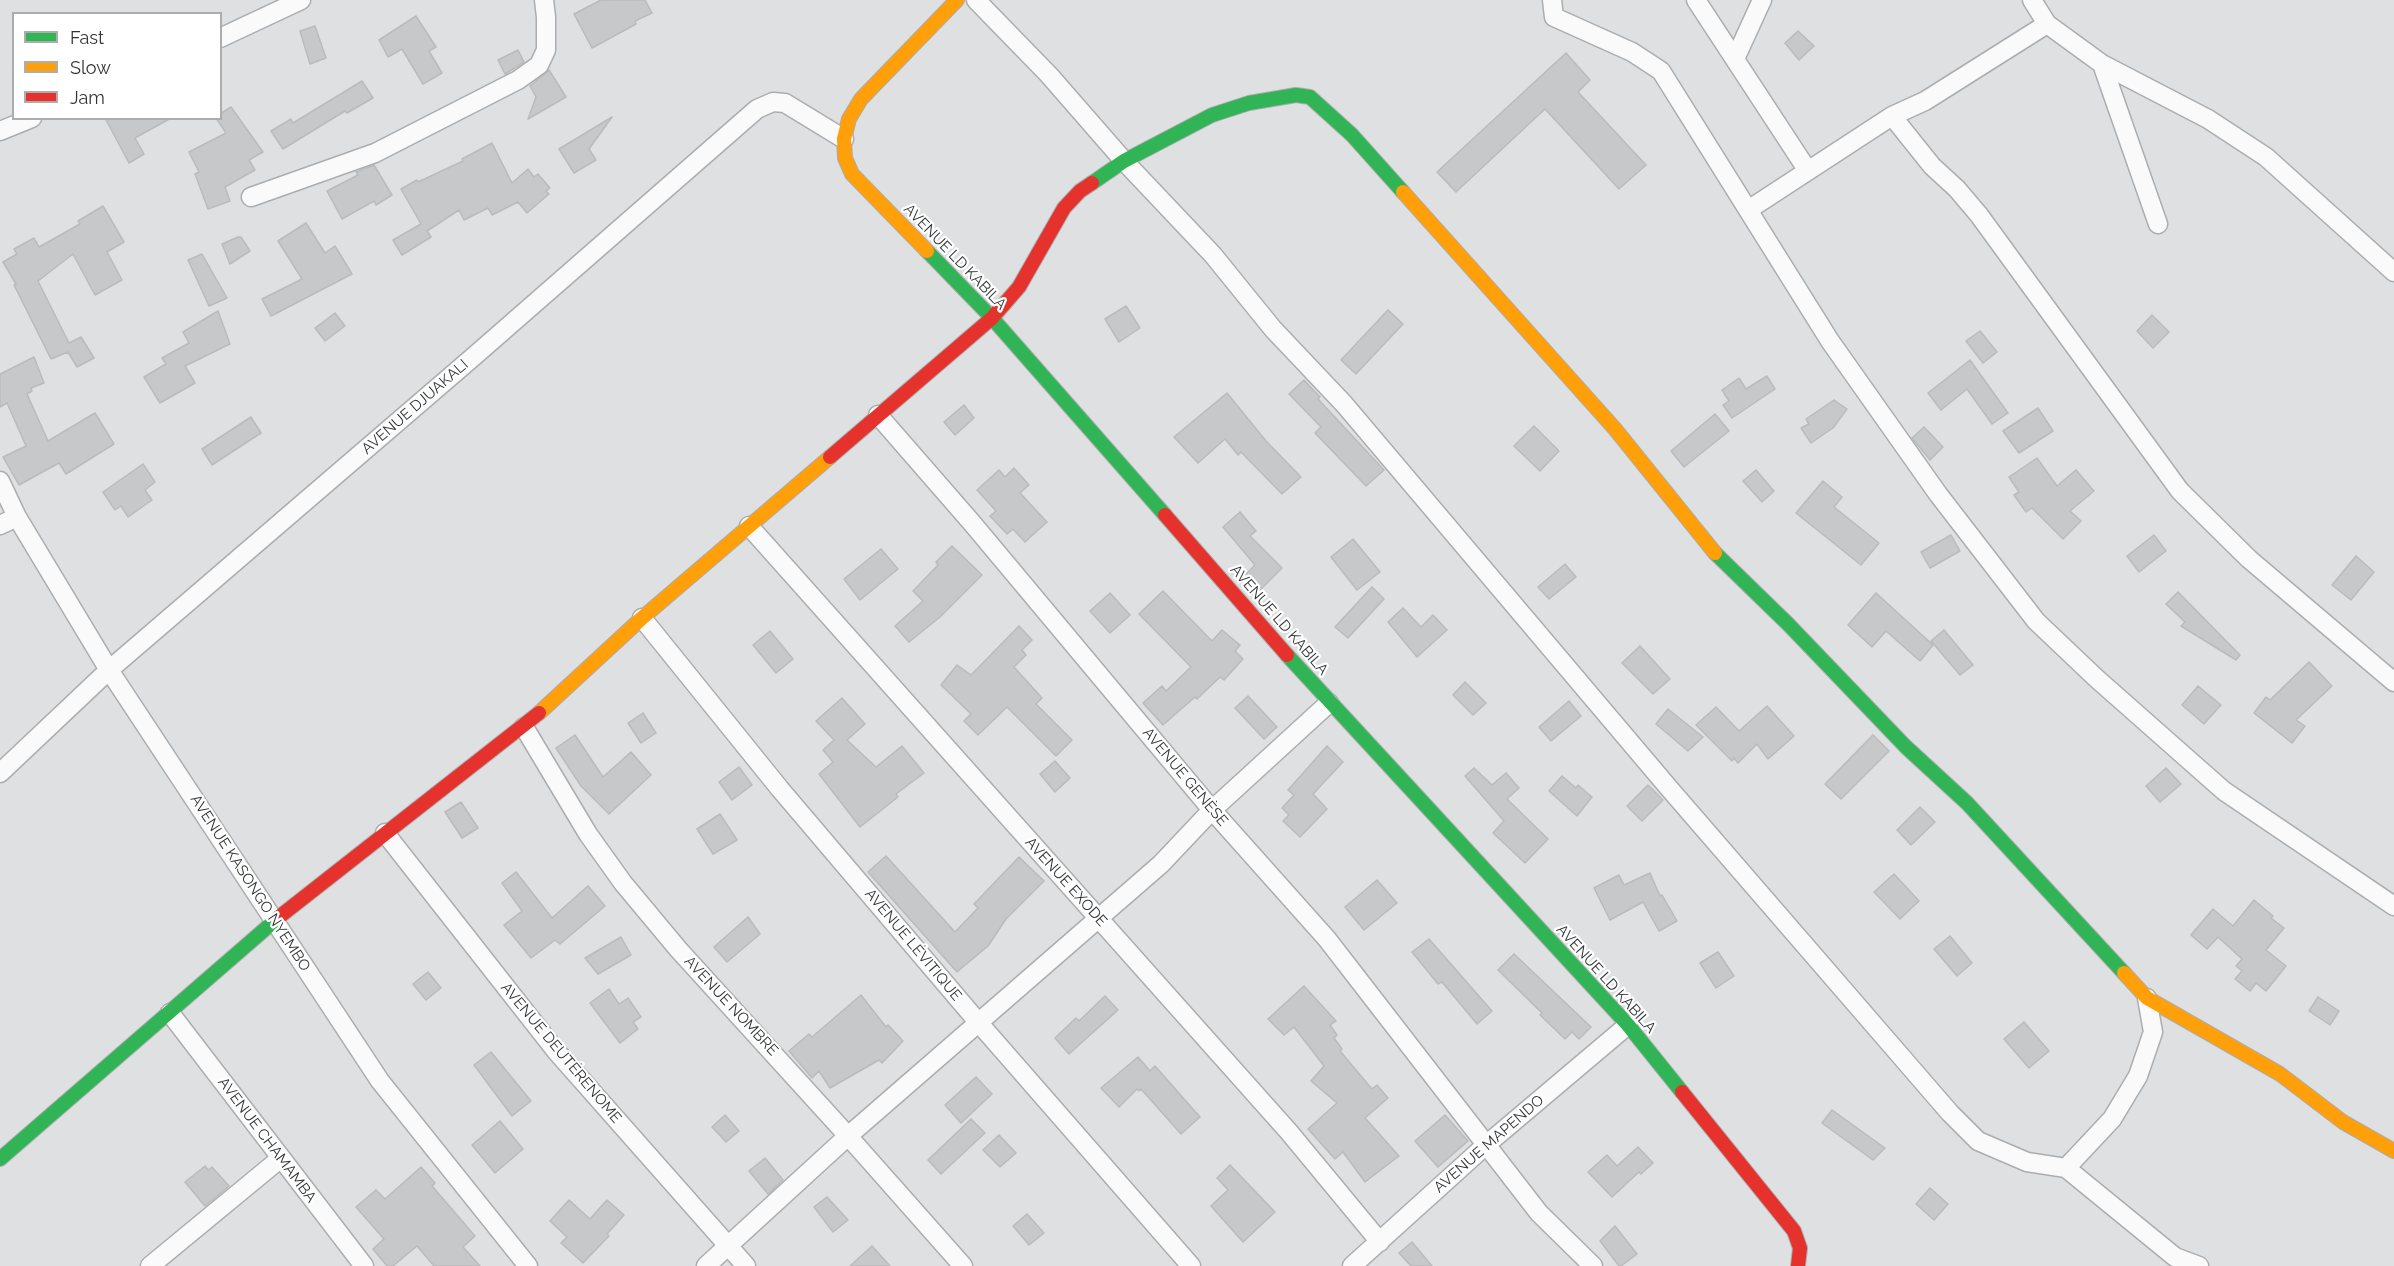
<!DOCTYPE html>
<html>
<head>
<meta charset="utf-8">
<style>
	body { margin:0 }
	#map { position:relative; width:2394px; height:1266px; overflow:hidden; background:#dee0e2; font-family:Raleway,sans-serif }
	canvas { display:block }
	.legend { position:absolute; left:12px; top:12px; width:210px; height:108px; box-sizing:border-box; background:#fff; border:2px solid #adadae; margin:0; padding:8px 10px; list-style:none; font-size:18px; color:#323334 }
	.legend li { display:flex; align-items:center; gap:12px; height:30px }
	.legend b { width:30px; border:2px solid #adadae }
</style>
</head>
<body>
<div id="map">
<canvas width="2394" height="1266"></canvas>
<ul class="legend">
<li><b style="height:8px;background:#30b455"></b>Fast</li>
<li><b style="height:8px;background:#ff9f0a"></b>Slow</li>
<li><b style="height:8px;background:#e5322d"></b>Jam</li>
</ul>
</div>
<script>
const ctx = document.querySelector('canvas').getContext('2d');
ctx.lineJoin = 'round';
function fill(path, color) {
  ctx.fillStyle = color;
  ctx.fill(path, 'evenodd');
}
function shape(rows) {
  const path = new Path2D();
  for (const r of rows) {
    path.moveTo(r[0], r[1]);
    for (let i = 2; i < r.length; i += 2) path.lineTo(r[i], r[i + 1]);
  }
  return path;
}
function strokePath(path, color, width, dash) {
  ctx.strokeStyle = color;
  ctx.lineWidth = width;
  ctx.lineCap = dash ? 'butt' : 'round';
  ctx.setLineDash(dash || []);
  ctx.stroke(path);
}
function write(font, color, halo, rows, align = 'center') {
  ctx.font = font + ' Raleway,sans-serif';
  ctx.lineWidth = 4.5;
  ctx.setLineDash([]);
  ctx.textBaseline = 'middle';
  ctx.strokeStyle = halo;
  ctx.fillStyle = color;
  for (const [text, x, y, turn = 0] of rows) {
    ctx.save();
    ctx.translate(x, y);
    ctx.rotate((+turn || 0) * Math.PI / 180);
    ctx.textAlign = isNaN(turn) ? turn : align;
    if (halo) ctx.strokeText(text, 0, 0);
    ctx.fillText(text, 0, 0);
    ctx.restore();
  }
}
const building = shape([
	[601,0,645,0,652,13,635,21,636,24,592,48,574,14,601,0],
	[416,16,436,47,429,51,442,73,423,84,402,49,388,57,379,40,416,16],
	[315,26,326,58,310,64,300,31,315,26],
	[1798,31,1814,46,1799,60,1785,43,1798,31],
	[518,50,524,62,505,74,498,60,518,50],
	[1566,53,1590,80,1578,92,1646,165,1619,189,1545,109,1456,192,1437,172,1566,53],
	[549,70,566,97,528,119,536,97,530,86,549,70],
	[362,81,373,98,347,113,345,111,283,149,271,131,291,119,293,123,362,81],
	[231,107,263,152,249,160,255,170,225,187,230,201,208,209,195,174,199,172,189,152,226,133,216,118,220,118,220,114,231,107],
	[612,117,589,149,596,160,574,173,559,149,612,117],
	[105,118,171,118,135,138,144,154,129,163,105,118],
	[492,143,512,183,528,169,534,177,538,174,550,188,546,191,549,194,527,213,518,202,492,215,488,208,464,220,459,210,427,231,431,237,402,255,393,240,421,224,401,189,417,180,418,182,463,161,462,159,492,143],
	[374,165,392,195,376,205,374,201,342,219,327,191,358,175,356,172,359,171,374,165],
	[103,206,124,242,107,252,122,280,95,295,73,254,38,281,69,343,81,337,94,358,77,367,68,352,51,359,14,285,16,284,3,262,17,254,14,249,34,238,39,247,80,224,78,221,103,206],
	[306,223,325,253,335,246,352,274,271,316,262,299,302,279,278,241,306,223],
	[238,237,241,237,250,251,230,264,222,244,238,237],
	[202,254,227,298,209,306,188,260,202,254],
	[1126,306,1140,328,1119,342,1105,319,1126,306],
	[1388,310,1403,324,1356,374,1341,360,1388,310],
	[218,311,230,344,185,366,195,383,160,403,144,377,166,364,162,358,189,343,183,332,218,311],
	[335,313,345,326,325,341,315,328,335,313],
	[2152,315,2169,332,2153,348,2137,331,2152,315],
	[1980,331,1997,352,1983,363,1966,341,1980,331],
	[34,357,44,383,31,388,32,391,27,394,48,441,95,413,114,444,66,474,59,463,19,485,3,457,26,446,7,403,0,407,0,374,34,357],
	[1970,360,2008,413,1992,424,1967,389,1941,410,1928,393,1970,360],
	[1767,376,1775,389,1732,418,1723,405,1729,401,1722,390,1739,378,1746,389,1767,376],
	[1304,380,1320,397,1318,399,1384,470,1366,486,1315,433,1321,427,1289,394,1304,380],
	[1227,393,1266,441,1301,477,1282,494,1241,452,1238,455,1225,439,1198,463,1174,437,1227,393],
	[1834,400,1847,409,1833,428,1811,443,1801,428,1809,424,1806,419,1834,400],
	[964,405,974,418,955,435,944,422,964,405],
	[2038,408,2053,431,2019,453,2003,431,2038,408],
	[1715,414,1729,431,1684,467,1671,451,1715,414],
	[251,417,261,433,212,465,202,449,251,417],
	[1534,426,1559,451,1540,471,1514,446,1534,426],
	[1924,427,1943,447,1930,460,1912,438,1924,427],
	[2037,458,2057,486,2076,470,2094,491,2070,511,2081,521,2063,539,2032,508,2026,512,2014,495,2019,492,2009,477,2037,458],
	[143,464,155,482,145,490,152,500,128,517,121,506,115,510,103,492,143,464],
	[1014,468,1029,485,1020,493,1047,522,1025,542,1013,529,1007,534,990,516,996,511,977,490,999,470,1005,477,1014,468],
	[1756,470,1774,491,1762,502,1743,481,1756,470],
	[1823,481,1842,497,1834,507,1879,543,1861,565,1796,513,1823,481],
	[1240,512,1256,531,1250,536,1282,568,1256,594,1241,579,1255,565,1223,527,1240,512],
	[1951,535,1960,551,1930,568,1921,552,1951,535],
	[2154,535,2166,551,2139,572,2127,556,2154,535],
	[1353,539,1380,572,1357,590,1331,557,1353,539],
	[952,546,982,575,940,617,909,642,895,626,923,601,913,591,938,565,936,562,952,546],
	[881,549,898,569,860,600,844,579,881,549],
	[2356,556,2374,572,2351,600,2332,585,2356,556],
	[1565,564,1576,577,1549,599,1538,587,1565,564],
	[1372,587,1384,599,1348,638,1335,627,1372,587],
	[1163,591,1212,641,1222,630,1240,645,1235,651,1243,659,1224,680,1220,677,1197,699,1195,697,1163,725,1143,703,1162,686,1166,691,1191,667,1139,614,1163,591],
	[2178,592,2240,655,2236,660,2181,626,2185,622,2166,604,2178,592],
	[1110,593,1130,615,1110,633,1090,611,1110,593],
	[1876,593,1933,645,1920,661,1886,631,1872,647,1848,625,1876,593],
	[1403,608,1421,627,1433,615,1447,630,1417,657,1388,622,1403,608],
	[1019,626,1032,640,1022,650,1026,655,1014,667,1042,698,1036,704,1072,740,1056,756,1007,707,978,735,964,721,971,714,941,685,957,665,971,675,1019,626],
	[1944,630,1973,665,1960,675,1931,641,1944,630],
	[770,631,793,659,776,673,753,645,770,631],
	[1640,646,1670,679,1653,694,1622,663,1640,646],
	[2309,662,2332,686,2296,720,2305,726,2292,743,2254,713,2266,697,2270,700,2309,662],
	[1465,682,1486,703,1473,715,1453,695,1465,682],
	[2198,686,2221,705,2204,724,2182,705,2198,686],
	[1248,696,1277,727,1264,739,1235,708,1248,696],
	[842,698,865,724,847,740,876,767,902,746,924,773,896,794,898,797,860,827,819,774,833,762,823,750,834,740,816,721,842,698],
	[1569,701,1581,716,1551,741,1539,727,1569,701],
	[1767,706,1794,736,1768,759,1757,744,1738,763,1734,758,1732,761,1696,725,1716,707,1739,731,1767,706],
	[1668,709,1703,737,1688,751,1656,724,1668,709],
	[643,713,656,733,641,743,628,723,643,713],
	[575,735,603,777,631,752,651,775,609,814,581,786,556,748,575,735],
	[1873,735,1889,751,1841,799,1825,784,1873,735],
	[1327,746,1343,762,1313,794,1327,809,1300,837,1283,821,1289,815,1282,808,1294,795,1288,790,1327,746],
	[1055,761,1070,778,1055,792,1040,774,1055,761],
	[739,767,752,785,732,800,719,782,739,767],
	[1474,768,1492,785,1506,773,1519,788,1507,799,1548,839,1525,863,1493,833,1504,821,1465,776,1474,768],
	[2166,768,2181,784,2160,802,2146,786,2166,768],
	[1562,776,1576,788,1578,785,1592,797,1577,816,1549,791,1562,776],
	[1648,785,1663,800,1642,821,1627,806,1648,785],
	[461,802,478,828,462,838,445,812,461,802],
	[1920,807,1935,822,1911,845,1897,830,1920,807],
	[720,814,737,840,713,854,697,829,720,814],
	[886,856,955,932,978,908,974,904,1019,857,1044,881,1006,919,988,946,957,972,868,872,886,856],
	[516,872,552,918,588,886,605,906,560,944,555,940,531,958,504,925,522,911,502,883,516,872],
	[1650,873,1660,896,1662,895,1677,921,1659,931,1643,902,1610,920,1594,888,1619,875,1624,885,1650,873],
	[1894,874,1919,901,1900,919,1874,892,1894,874],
	[1377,880,1397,903,1364,930,1345,907,1377,880],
	[2254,900,2273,916,2271,918,2284,928,2266,950,2286,966,2266,991,2256,983,2250,991,2235,979,2242,971,2236,966,2242,959,2218,937,2207,949,2191,935,2213,909,2233,926,2254,900],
	[748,917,760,934,727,962,714,947,748,917],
	[1950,936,1972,963,1957,976,1934,949,1950,936],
	[621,937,631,955,598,974,585,958,621,937],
	[1429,939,1492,1011,1477,1024,1442,982,1438,984,1412,952,1429,939],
	[1718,952,1734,976,1716,988,1700,963,1718,952],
	[1514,954,1591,1027,1579,1039,1572,1032,1565,1039,1540,1015,1542,1013,1498,970,1514,954],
	[428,972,441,988,426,1000,413,984,428,972],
	[1304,986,1336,1021,1330,1025,1337,1035,1334,1038,1342,1049,1340,1051,1372,1089,1377,1085,1388,1098,1365,1118,1399,1156,1365,1182,1343,1152,1335,1159,1308,1129,1337,1103,1311,1081,1324,1066,1294,1027,1284,1035,1268,1019,1304,986],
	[609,989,619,1004,628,998,641,1017,633,1022,638,1029,620,1043,590,1003,609,989],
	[861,995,886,1027,888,1025,903,1041,882,1063,879,1060,830,1088,819,1071,812,1078,789,1051,809,1034,812,1037,861,995],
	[1105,996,1118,1010,1069,1054,1055,1038,1076,1018,1079,1021,1105,996],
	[2318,997,2339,1011,2330,1025,2309,1011,2318,997],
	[2024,1022,2049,1051,2029,1068,2004,1039,2024,1022],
	[491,1052,531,1101,512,1116,474,1065,491,1052],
	[1138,1057,1150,1071,1155,1066,1200,1117,1181,1134,1141,1089,1139,1091,1137,1089,1119,1107,1101,1088,1138,1057],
	[976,1077,992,1094,961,1123,945,1105,976,1077],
	[1832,1110,1885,1148,1873,1160,1822,1123,1832,1110],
	[725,1115,739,1131,726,1142,712,1127,725,1115],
	[1445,1115,1468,1141,1438,1167,1415,1141,1445,1115],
	[971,1119,985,1133,941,1174,928,1160,971,1119],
	[500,1121,523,1149,495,1173,472,1145,500,1121],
	[999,1135,1016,1153,1000,1167,983,1150,999,1135],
	[1638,1147,1653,1163,1641,1174,1639,1172,1612,1197,1588,1172,1607,1155,1617,1166,1638,1147],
	[765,1158,783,1180,768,1194,749,1171,765,1158],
	[1230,1165,1275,1212,1243,1242,1211,1206,1228,1190,1217,1178,1230,1165],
	[205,1166,208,1170,212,1167,229,1186,205,1206,185,1182,205,1166],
	[421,1167,435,1183,432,1186,475,1236,463,1247,480,1266,434,1266,417,1246,393,1266,387,1266,373,1249,384,1239,356,1207,376,1190,385,1199,421,1167],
	[1930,1188,1948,1204,1934,1220,1916,1204,1930,1188],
	[827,1197,848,1220,833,1232,814,1207,827,1197],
	[569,1200,590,1219,607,1200,624,1215,607,1234,609,1236,583,1263,561,1243,567,1237,550,1221,569,1200],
	[1027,1214,1044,1233,1029,1245,1013,1226,1027,1214],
	[1615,1226,1637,1254,1621,1266,1619,1266,1600,1241,1615,1226],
	[1412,1242,1432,1266,1411,1266,1399,1253,1412,1242],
	[872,1246,890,1266,850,1266,872,1246]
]);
fill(building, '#c6c8c9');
strokePath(building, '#b9bbbc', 1.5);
const street = shape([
	[976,0,1049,75,1124,161,1213,255,1273,329,1344,404,1668,787,1950,1113,1978,1141,2027,1162,2066,1168,2175,1257,2199,1266],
	[1552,0,1554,17,1632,52,1661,71,1830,341,1938,494,2036,621,2096,678,2224,791,2394,906],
	[1696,0,1808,171],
	[2032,0,2047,24,2102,64,2208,119,2266,157,2394,272],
	[220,38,301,0],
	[1735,59,1762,0],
	[2102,64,2158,224],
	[1892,116,1932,166,1957,189,1979,215,2180,491,2249,559,2394,682],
	[0,131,32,118],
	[251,197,375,153,518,80,539,65,546,50,546,17,544,0],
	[1748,210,1892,116,1925,101,2047,24],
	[878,415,972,523,1212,810,1327,939,1539,1213,1593,1266],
	[0,481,17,517,109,670,380,1081,528,1266],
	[0,525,17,517],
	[749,526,1289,1132,1380,1242],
	[642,618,780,789,978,1022,1191,1266],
	[524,727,588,834,623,883,678,949,848,1136,963,1266],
	[0,773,109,670,472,358,757,109,773,102,785,103,844,139],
	[385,833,556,1051,746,1266],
	[170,1013,364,1266],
	[2066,1168,2112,1119,2138,1076,2153,1032,2147,998],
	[150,1266,281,1158],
	[706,1266,848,1136,1161,864,1212,810,1329,703],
	[1352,1266,1486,1145,1628,1025]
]);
const fast = shape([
	[1092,183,1124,161,1212,115,1249,103,1296,95,1310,97,1352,135,1403,192],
	[927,251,992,318,1165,515],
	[1715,553,1789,625,1906,747,1967,803,2124,973],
	[1287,655,1628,1025,1682,1092],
	[0,1159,279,917]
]);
const slow = shape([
	[1403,192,1615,429,1715,553],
	[927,251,852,174,845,158,844,139,849,119,861,99,957,0],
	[539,713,642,618,830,457],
	[2124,973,2147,998,2280,1074,2343,1122,2394,1151]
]);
const jam = shape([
	[830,457,992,318,1019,287,1064,208,1080,191,1092,183],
	[1165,515,1287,655],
	[279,917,539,713],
	[1682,1092,1794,1231,1800,1248,1798,1266]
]);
strokePath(street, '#abadaf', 21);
strokePath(fast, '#abadaf', 16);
strokePath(slow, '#abadaf', 16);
strokePath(jam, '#abadaf', 16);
strokePath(street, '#fafafb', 18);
strokePath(fast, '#30b455', 14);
strokePath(slow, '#ff9f0a', 14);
strokePath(jam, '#e5322d', 14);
write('15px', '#323334', '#fff', [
	["AVENUE LD KABILA",955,257,46],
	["AVENUE DJUAKALI",415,407,-41],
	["AVENUE LD KABILA",1279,620,49],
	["AVENUE GENÈSE",1185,777,50],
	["AVENUE EXODE",1066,882,48],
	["AVENUE KASONGO NYEMBO",250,883,57],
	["AVENUE LÉVITIQUE",913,945,50],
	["AVENUE LD KABILA",1606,979,48],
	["AVENUE NOMBRE",731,1006,47],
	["AVENUE DEUTÉRENOME",561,1053,50],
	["AVENUE CHAMAMBA",267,1140,53],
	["AVENUE MAPENDO",1489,1144,-41]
]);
</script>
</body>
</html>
